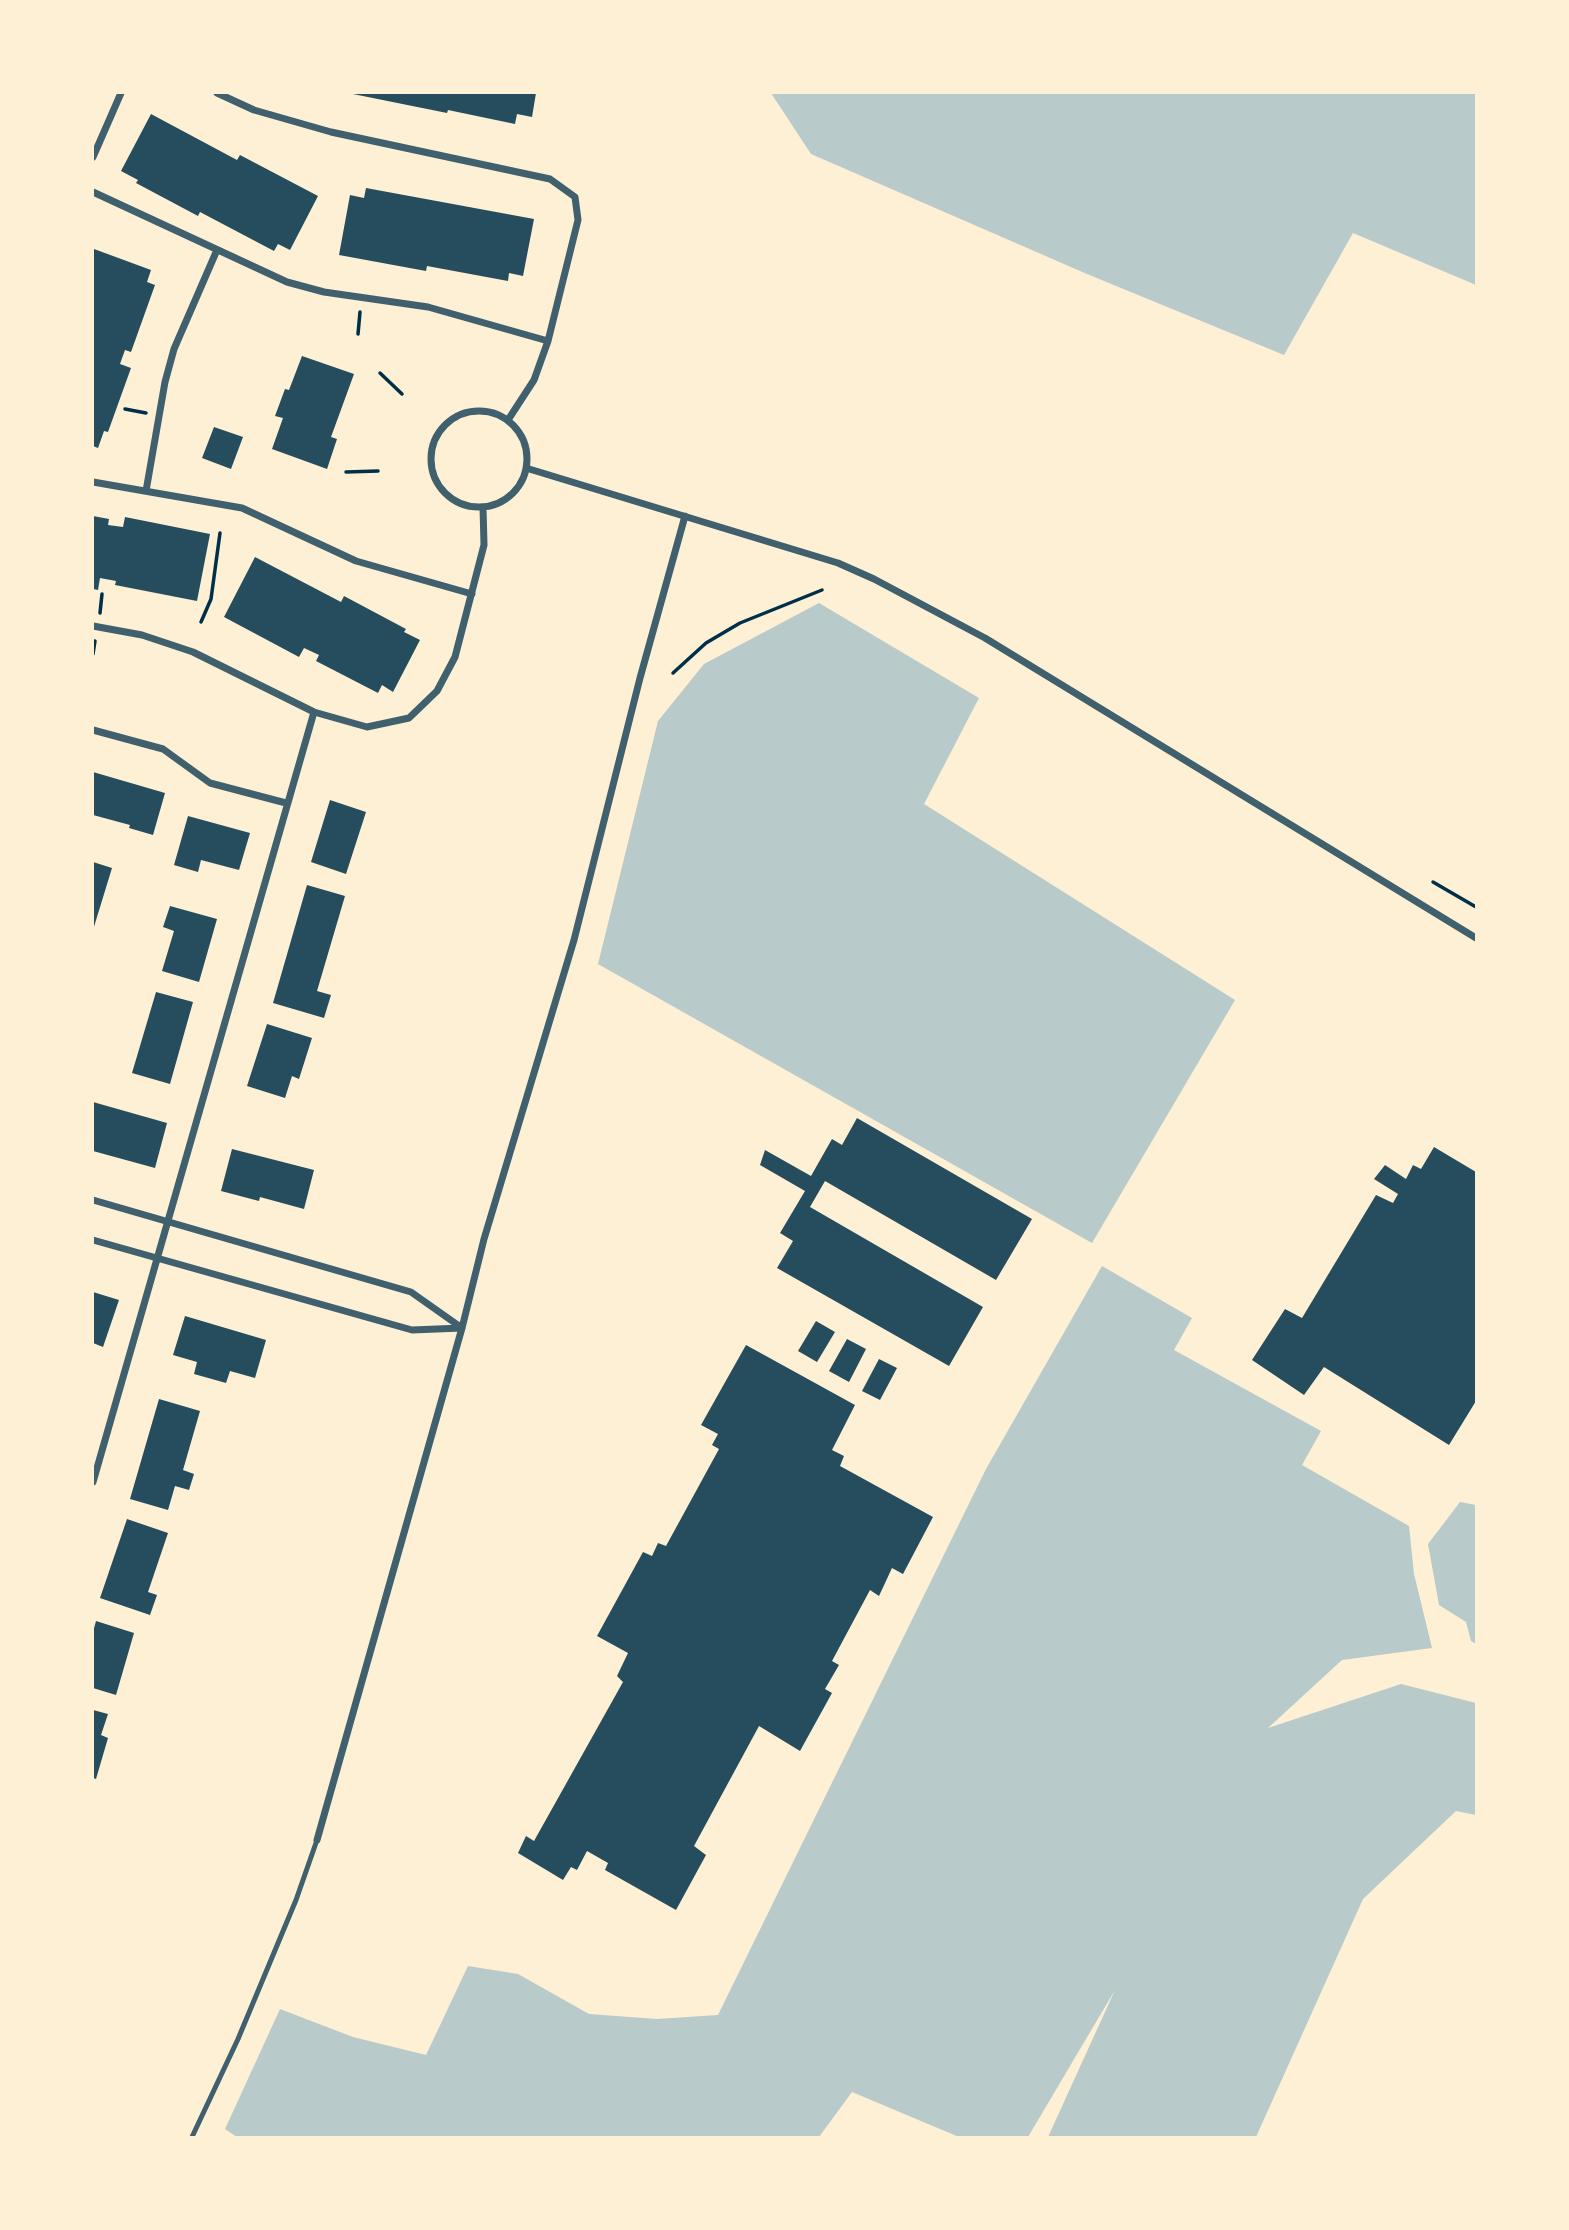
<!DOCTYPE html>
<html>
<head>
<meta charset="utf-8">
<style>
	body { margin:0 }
	#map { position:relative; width:1569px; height:2230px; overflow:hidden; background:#fdf0d5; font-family:Commissioner,sans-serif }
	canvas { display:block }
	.frame { position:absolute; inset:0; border:94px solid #fdf0d5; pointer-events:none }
</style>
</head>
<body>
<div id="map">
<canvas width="1569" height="2230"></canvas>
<div class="frame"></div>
</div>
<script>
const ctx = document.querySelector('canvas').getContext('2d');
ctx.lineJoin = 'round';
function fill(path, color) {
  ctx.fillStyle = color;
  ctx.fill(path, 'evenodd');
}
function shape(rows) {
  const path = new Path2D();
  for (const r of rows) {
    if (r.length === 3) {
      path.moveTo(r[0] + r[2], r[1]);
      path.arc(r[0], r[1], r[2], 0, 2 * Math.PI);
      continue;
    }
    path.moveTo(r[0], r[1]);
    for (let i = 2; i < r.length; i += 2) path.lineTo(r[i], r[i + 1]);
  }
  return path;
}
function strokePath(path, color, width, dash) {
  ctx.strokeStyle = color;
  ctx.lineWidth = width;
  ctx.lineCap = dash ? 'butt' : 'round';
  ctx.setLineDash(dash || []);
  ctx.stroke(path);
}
fill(shape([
	[771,93,1476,93,1476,285,1353,233,1284,355,1087,274,811,154],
	[819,603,979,698,924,804,1235,1000,1092,1243,598,964,658,721,704,664],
	[1102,1266,1192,1318,1174,1350,1321,1431,1302,1465,1409,1526,1414,1574,1432,1648,1342,1660,1268,1728,1401,1684,1476,1703,1476,1815,1456,1811,1363,1899,1256,2137,1048,2137,1115,1990,1028,2137,959,2137,852,2092,819,2137,237,2137,225,2129,280,2009,353,2037,426,2055,468,1966,518,1974,589,2014,657,2019,718,2015,986,1469],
	[1460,1502,1476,1505,1476,1644,1471,1641,1466,1622,1439,1605,1428,1544]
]), '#b9caca');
fill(shape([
	[348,93,536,93,532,117,517,114,515,124,448,110,447,113],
	[151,114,237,160,240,155,318,196,290,250,278,244,274,251,200,212,198,216,136,183,138,180,121,171],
	[366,188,534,219,523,276,509,273,508,281,427,266,426,271,339,255,350,195,364,198],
	[94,249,151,270,147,282,155,285,131,352,125,350,120,364,131,368,108,432,104,431,98,448,93,446],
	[302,356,354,374,331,437,337,439,327,469,272,449,283,418,275,416,285,389,289,390],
	[214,427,243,437,231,469,202,458],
	[93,516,109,519,108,525,123,527,125,517,210,534,197,601,115,585,116,581,100,578,98,590,93,589],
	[255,557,341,602,344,596,406,629,404,632,420,640,393,692,382,685,378,693,316,661,319,655,304,648,299,657,224,617],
	[93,772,165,793,153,835,129,828,130,825,93,815],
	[330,800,366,812,346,874,311,862],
	[188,816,250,833,239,870,201,860,198,872,174,865],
	[93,862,112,868,93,930],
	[307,885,345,896,317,991,331,995,324,1018,273,1003],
	[170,906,217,919,199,982,162,971,174,931,163,927],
	[156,992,193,1002,170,1084,132,1073],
	[267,1024,312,1038,299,1079,292,1076,285,1098,247,1086],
	[93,1102,167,1123,155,1168,93,1151],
	[857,1118,1032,1219,996,1280,825,1181,810,1207,983,1307,949,1366,777,1268,793,1241,780,1233,805,1191,760,1165,765,1150,811,1176,832,1139,842,1145],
	[1434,1147,1476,1172,1476,1401,1449,1445,1324,1367,1304,1395,1252,1360,1285,1309,1302,1318,1376,1195,1393,1203,1398,1194,1374,1179,1385,1165,1406,1179,1413,1165,1421,1169],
	[232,1149,314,1170,304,1209,260,1197,259,1201,221,1191],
	[93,1292,119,1300,103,1347,93,1343],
	[185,1316,266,1340,255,1378,230,1371,226,1383,194,1374,197,1362,173,1355],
	[816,1321,835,1332,817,1362,798,1351],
	[847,1339,866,1349,849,1382,829,1371],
	[746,1345,855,1405,832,1450,844,1456,840,1466,933,1517,903,1574,892,1568,879,1596,870,1590,832,1661,839,1665,825,1689,832,1693,800,1751,759,1726,694,1846,706,1855,676,1910,605,1870,608,1863,587,1851,577,1870,571,1867,563,1880,518,1853,526,1836,534,1841,623,1682,617,1676,628,1653,597,1636,643,1552,652,1556,658,1543,666,1546,719,1449,712,1445,718,1434,701,1425],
	[879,1359,897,1368,880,1400,862,1391],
	[159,1399,200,1411,183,1470,194,1474,189,1490,175,1486,168,1510,130,1499],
	[127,1519,168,1533,148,1592,157,1595,150,1615,100,1598],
	[96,1621,134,1633,116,1695,93,1688,93,1632],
	[93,1710,108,1714,101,1735,108,1738,96,1779,93,1778]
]), '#264d5e');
strokePath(shape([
	[358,334,360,312],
	[380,373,402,394],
	[125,409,146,413],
	[346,472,378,471],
	[100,613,102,594],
	[201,622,211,599,220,533],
	[93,654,95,641],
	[673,673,706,643,740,623,822,590],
	[1433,882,1476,907]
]), '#003049', 3.5);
strokePath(shape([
	[192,2137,238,2039,296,1900,317,1840]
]), '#3f606c', 5);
strokePath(shape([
	[217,93,254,110,331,132,550,179,575,197,578,220,548,341,534,380,508,420],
	[93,157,121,93],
	[93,192,287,282,324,292,428,307,548,341],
	[479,459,48],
	[526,468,838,563,874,579,985,638,1476,938],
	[93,482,242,508,356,561,472,594],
	[146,491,165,382,174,349,217,250],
	[93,626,142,635,193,652,314,712,367,727,409,718,437,691,455,657,484,545,483,507],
	[93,730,163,749,210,783,286,803],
	[93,1200,411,1292,462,1328,412,1330,93,1240],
	[93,1482,314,712],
	[317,1840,462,1328,484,1239,574,940,640,678,685,516]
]), '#3f606c', 7);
</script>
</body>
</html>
